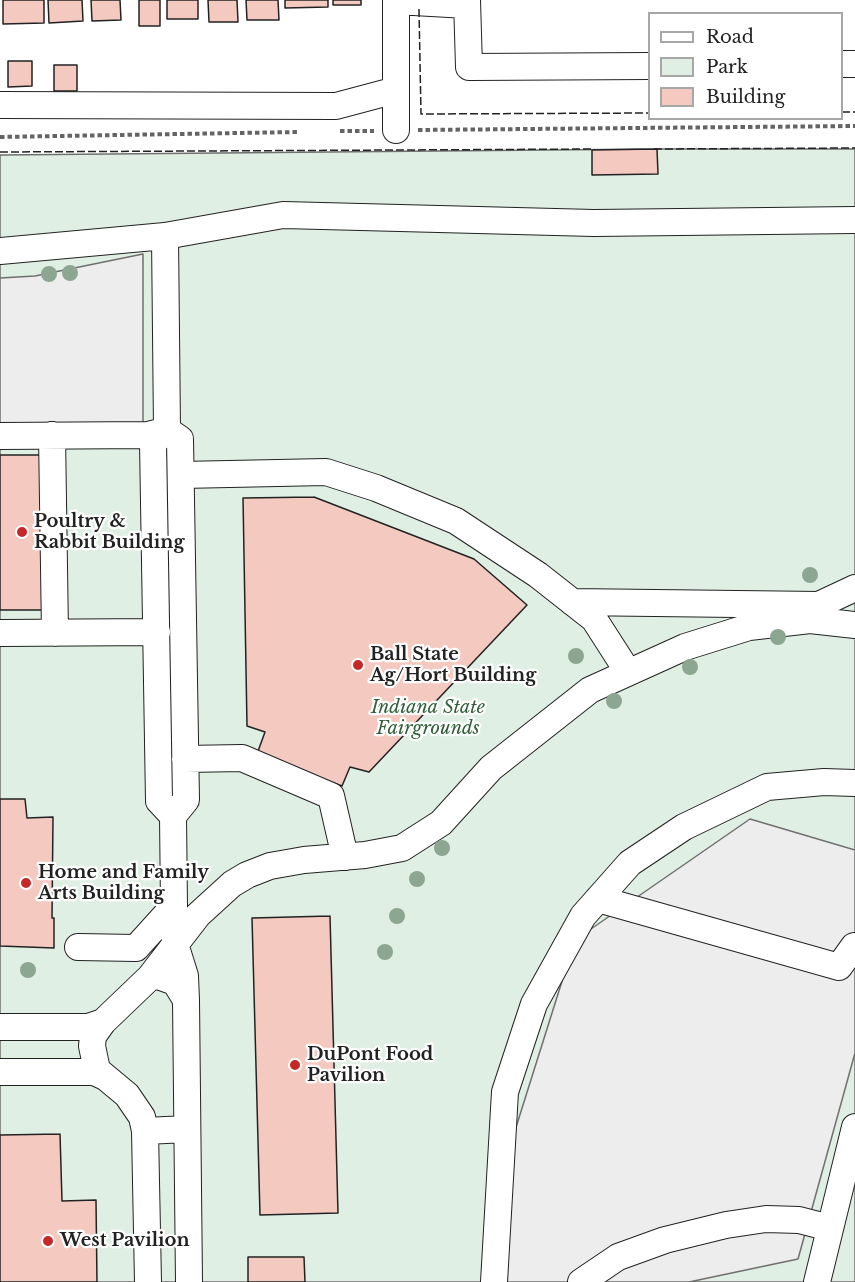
<!DOCTYPE html>
<html>
<head>
<meta charset="utf-8">
<style>
	body { margin:0 }
	#map { position:relative; width:855px; height:1282px; overflow:hidden; background:#fff; font-family:"Libre Baskerville",serif }
	canvas { display:block }
	.legend { position:absolute; left:648px; top:12px; width:195px; height:108px; box-sizing:border-box; background:#fff; border:2px solid #a7a7a7; margin:0; padding:8px 10px; list-style:none; font-size:18px; color:#222 }
	.legend li { display:flex; align-items:center; gap:12px; height:30px }
	.legend b { width:30px; border:2px solid #a7a7a7 }
</style>
</head>
<body>
<div id="map">
<canvas width="855" height="1282"></canvas>
<ul class="legend">
<li><b style="height:8px;background:#fff"></b>Road</li>
<li><b style="height:16px;background:#e0efe3"></b>Park</li>
<li><b style="height:16px;background:#f3c9c0"></b>Building</li>
</ul>
</div>
<script>
const ctx = document.querySelector('canvas').getContext('2d');
ctx.lineJoin = 'round';
function fill(path, color) {
  ctx.fillStyle = color;
  ctx.fill(path, 'evenodd');
}
function shape(rows) {
  const path = new Path2D();
  for (const r of rows) {
    path.moveTo(r[0], r[1]);
    for (let i = 2; i < r.length; i += 2) path.lineTo(r[i], r[i + 1]);
  }
  return path;
}
function strokePath(path, color, width, dash) {
  ctx.strokeStyle = color;
  ctx.lineWidth = width;
  ctx.lineCap = dash ? 'butt' : 'round';
  ctx.setLineDash(dash || []);
  ctx.stroke(path);
}
function write(font, color, halo, rows, align = 'center') {
  ctx.font = font + ' "Libre Baskerville",serif';
  ctx.lineWidth = 4.5;
  ctx.setLineDash([]);
  ctx.textBaseline = 'middle';
  ctx.strokeStyle = halo;
  ctx.fillStyle = color;
  for (const [text, x, y, turn = 0] of rows) {
    ctx.save();
    ctx.translate(x, y);
    ctx.rotate((+turn || 0) * Math.PI / 180);
    ctx.textAlign = isNaN(turn) ? turn : align;
    if (halo) ctx.strokeText(text, 0, 0);
    ctx.fillText(text, 0, 0);
    ctx.restore();
  }
}
const green = shape([
	[657,149,855,149,855,1282,0,1282,0,155,657,149]
]);
fill(green, '#e0efe3');
strokePath(green, '#6f6f6f', 1.5);
const parking = shape([
	[143,254,143,423,0,424,0,278,35,276,143,254],
	[750,819,855,850,855,1053,798,1259,689,1282,497,1282,506,1159,575,940,750,819]
]);
fill(parking, '#ededed');
strokePath(parking, '#6f6f6f', 1.5);
const building = shape([
	[3,0,44,0,44,23,3,24,3,0],
	[48,0,82,0,83,21,49,23,48,0],
	[91,0,120,0,121,20,92,21,91,0],
	[139,0,160,0,160,26,139,26,139,0],
	[167,0,198,0,198,19,167,19,167,0],
	[208,0,237,0,238,22,209,22,208,0],
	[246,0,278,0,279,20,247,20,246,0],
	[285,0,328,0,328,7,285,8,285,0],
	[333,0,361,0,361,5,333,5,333,0],
	[8,61,32,61,32,86,8,87,8,61],
	[54,65,77,65,77,91,54,91,54,65],
	[657,149,658,174,592,175,592,150,657,149],
	[0,455,44,455,44,610,0,610,0,455],
	[314,497,474,559,527,605,369,772,350,767,342,786,257,754,265,732,247,726,243,498,314,497],
	[0,799,25,799,27,818,53,817,52,918,54,918,54,948,0,946,0,799],
	[330,916,338,1213,260,1215,252,918,330,916],
	[60,1134,62,1201,96,1200,97,1282,0,1282,0,1135,60,1134],
	[248,1257,304,1257,305,1282,248,1282,248,1257]
]);
fill(building, '#f3c9c0');
strokePath(building, '#222', 1.5);
const minor = shape([
	[396,0,396,130],
	[467,0,469,67,650,66],
	[396,1,467,5],
	[842,64,855,64],
	[0,105,336,106,396,90],
	[165,236,167,430,153,443,159,801,173,816],
	[0,251,165,236,283,215,594,223,855,220],
	[52,435,55,633],
	[0,436,148,435,167,430,180,439,186,800,173,816,174,906,175,944,185,976,186,1000],
	[181,475,326,472,376,488,456,521,538,575,594,619,628,672],
	[572,602,820,605],
	[806,611,855,588],
	[0,633,157,632],
	[185,759,242,758,331,796,345,857],
	[598,899,839,967,854,946],
	[78,947,136,948,174,906],
	[150,977,198,915,232,884,247,875,270,866,304,860,365,855,402,848,441,823,491,768,590,690,685,647,749,627,810,620,855,625],
	[0,1027,88,1027,103,1022],
	[0,1072,94,1072,105,1077],
	[145,1131,187,1129],
	[148,1282,145,1131,142,1117,127,1095,97,1070,92,1046,93,1036,103,1022,150,977,158,976,175,982,186,1000,189,1282],
	[494,1282,505,1092,534,1004,583,916,630,863,684,827,767,787,824,782,855,783],
	[581,1282,618,1257,665,1240,726,1225,766,1219,799,1220,830,1228],
	[817,1282,855,1127]
]);
strokePath(minor, '#222', 28);
strokePath(shape([
	[418,130,855,126],
	[340,131,374,131],
	[0,137,299,132]
]), '#646464', 4, [4.5, 3]);
strokePath(minor, '#fff', 26);
strokePath(shape([
	[419,9,421,114,650,113],
	[842,112,855,112],
	[654,149,855,148],
	[0,152,594,149]
]), '#222', 1.5, [8, 3]);
ctx.fillStyle = '#8da692';
for (const [x, y] of [
	[70,273],
	[49,274],
	[810,575],
	[778,637],
	[576,656],
	[690,667],
	[614,701],
	[442,848],
	[417,879],
	[397,916],
	[385,952],
	[28,970]
]) {
  ctx.beginPath();
  ctx.arc(x, y, 8, 0, 2 * Math.PI);
  ctx.fill();
}
for (const [x, y, r, color] of [
	[22,532,6,"#c62828"],
	[358,665,6,"#c62828"],
	[26,883,6,"#c62828"],
	[295,1065,6,"#c62828"],
	[48,1241,6,"#c62828"]
]) {
  const dot = new Path2D();
  dot.arc(x, y, r, 0, 2 * Math.PI);
  ctx.fillStyle = color;
  ctx.fill(dot);
  strokePath(dot, '#fff', 2);
}
write('bold 18px', '#222', '#fff', [
	["Poultry &",34,522],
	["Rabbit Building",34,543],
	["Ball State",370,655],
	["Ag/Hort Building",370,676],
	["Home and Family",38,873],
	["Arts Building",38,894],
	["DuPont Food",307,1055],
	["Pavilion",307,1076],
	["West Pavilion",60,1241]
], 'left');
write('italic 18px', '#2f5e38', '#fff', [
	["Indiana State",428,708],
	["Fairgrounds",428,729]
]);
</script>
</body>
</html>
